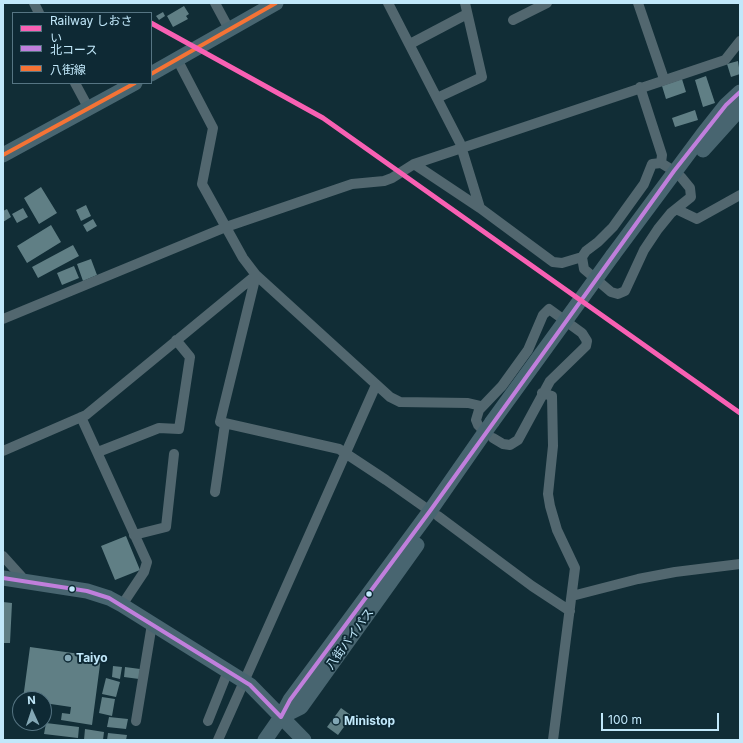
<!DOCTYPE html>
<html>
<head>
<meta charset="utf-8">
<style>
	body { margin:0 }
	#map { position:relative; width:743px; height:743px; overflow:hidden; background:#112d36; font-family:Inter,"Noto Sans JP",sans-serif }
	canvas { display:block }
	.frame { position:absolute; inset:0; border:4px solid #c1e8fa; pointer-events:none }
	.legend { position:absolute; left:12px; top:12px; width:140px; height:72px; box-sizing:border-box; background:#0e2934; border:1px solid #567583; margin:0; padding:5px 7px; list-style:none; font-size:12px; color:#c1e8fa }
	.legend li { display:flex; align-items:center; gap:8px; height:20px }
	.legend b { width:20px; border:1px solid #567583 }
	.north { position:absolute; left:12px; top:691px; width:40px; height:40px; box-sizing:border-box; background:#0e2934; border:1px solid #567583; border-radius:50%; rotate:357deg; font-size:11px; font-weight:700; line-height:16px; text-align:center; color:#c1e8fa }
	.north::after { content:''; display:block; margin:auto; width:14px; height:18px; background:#83a7b5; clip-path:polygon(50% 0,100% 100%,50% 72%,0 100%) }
	.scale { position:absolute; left:601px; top:713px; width:118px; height:18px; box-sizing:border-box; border:2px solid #c1e8fa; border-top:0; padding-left:5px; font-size:12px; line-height:14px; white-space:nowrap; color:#c1e8fa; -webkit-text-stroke:3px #0e2934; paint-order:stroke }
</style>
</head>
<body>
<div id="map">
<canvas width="743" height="743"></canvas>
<div class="frame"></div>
<ul class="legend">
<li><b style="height:5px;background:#f860b3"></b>Railway しおさい</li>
<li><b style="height:5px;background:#c07fdc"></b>北コース</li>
<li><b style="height:5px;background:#f57335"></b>八街線</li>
</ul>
<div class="north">N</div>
<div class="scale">100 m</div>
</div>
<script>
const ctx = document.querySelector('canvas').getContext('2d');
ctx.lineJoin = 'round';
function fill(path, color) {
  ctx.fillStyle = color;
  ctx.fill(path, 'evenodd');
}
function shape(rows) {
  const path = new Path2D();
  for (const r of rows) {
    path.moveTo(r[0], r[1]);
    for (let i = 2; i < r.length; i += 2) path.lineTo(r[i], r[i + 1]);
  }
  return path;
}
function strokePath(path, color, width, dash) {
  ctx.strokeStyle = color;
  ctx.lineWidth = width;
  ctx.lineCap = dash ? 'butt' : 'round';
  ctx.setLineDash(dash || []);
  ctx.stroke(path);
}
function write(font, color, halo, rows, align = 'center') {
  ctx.font = font + ' Inter,"Noto Sans JP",sans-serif';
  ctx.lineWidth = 4;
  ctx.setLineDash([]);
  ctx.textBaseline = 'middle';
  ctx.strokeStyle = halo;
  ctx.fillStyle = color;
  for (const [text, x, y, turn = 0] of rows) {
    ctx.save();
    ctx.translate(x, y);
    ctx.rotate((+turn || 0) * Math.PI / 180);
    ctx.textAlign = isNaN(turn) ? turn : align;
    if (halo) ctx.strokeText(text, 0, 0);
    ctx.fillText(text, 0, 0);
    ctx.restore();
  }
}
fill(shape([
	[184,6,189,14,186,16,188,19,173,27,167,16],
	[163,12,165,16,159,20,156,16],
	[738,61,740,74,731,77,727,64],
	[706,76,715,103,703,107,695,80],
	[682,79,686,92,666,99,662,86],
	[695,110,698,120,675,127,672,118],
	[41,187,57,213,39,224,24,198],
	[86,205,91,216,81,221,76,210],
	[23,208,28,217,17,223,12,214],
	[7,209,11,217,3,222,3,211],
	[93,219,97,226,87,232,83,225],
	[51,225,61,242,27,263,17,246],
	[73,245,79,256,38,278,32,267],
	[91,259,97,275,83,281,77,264],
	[74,266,79,278,62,285,57,273],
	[126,536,140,570,115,580,101,546],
	[3,602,12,603,10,643,3,643],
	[30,647,101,657,92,725,61,720,62,713,70,714,71,707,44,703,44,699,23,699],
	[113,666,122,667,120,679,112,677],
	[125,667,140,669,139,679,124,677],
	[106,678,120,682,116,697,102,694],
	[102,697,115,699,112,716,99,713],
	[341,708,352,716,338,735,327,727],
	[109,717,128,719,126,729,107,727],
	[46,723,79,727,78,738,44,734],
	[85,729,104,732,103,740,84,740],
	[108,733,127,735,126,740,107,740]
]), '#607f85');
strokePath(shape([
	[34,3,39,13],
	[215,3,229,29],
	[388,3,460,143,480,208],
	[638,3,664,79],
	[513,20,547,3],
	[410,44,467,14],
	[177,59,213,128,202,184,243,258,256,275,390,397,400,402,468,403,481,406],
	[75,83,89,109],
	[640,87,662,155,661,163],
	[437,98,482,77,465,3],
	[414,164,480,208,553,262,562,263,582,257],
	[674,171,661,163,652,164,644,184,613,227,598,242,586,251,582,257,584,269,611,292,618,294,625,291,644,250,658,229,671,213,691,197,690,188,681,177],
	[676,209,697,219,740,195],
	[256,275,220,422,339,449,386,480,430,511],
	[3,319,226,227,352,184,384,181,392,178,414,164,725,60,740,41],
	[542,393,552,396,553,446,548,494,550,506,557,530,575,568,553,740],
	[81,417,147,562,144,572,122,605],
	[485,432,478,425,476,420,479,410,502,386,528,350,543,315,549,309,582,333,587,341,586,346,550,381,518,440,510,445,503,444,493,438],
	[3,451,86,415,256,275],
	[98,452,159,428,179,429,190,357,176,340],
	[215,492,225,424],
	[438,516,532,586,570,611],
	[134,535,166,527,174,454],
	[3,556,21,576,22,581],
	[572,596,638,579,675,572,740,564],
	[136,721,152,624],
	[208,721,228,671],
	[218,740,376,385]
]), '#52676f', 10);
strokePath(shape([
	[151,74,276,3],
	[703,150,740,109],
	[3,155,135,83],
	[613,255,703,134,726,105,740,92],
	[3,578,87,591,109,598,122,605,250,685,304,740],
	[281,717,301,707,417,545],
	[265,740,281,717,290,700,430,511,492,422]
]), '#486570', 15);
strokePath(shape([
	[492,422,613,255]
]), '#486570', 15);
strokePath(shape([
	[3,578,87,591,109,598,250,685,281,717],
	[281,717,290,700,430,511,674,171,726,105,740,92]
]), '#c07fdc', 4);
strokePath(shape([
	[151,74,276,3],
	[3,155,135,83]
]), '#f57335', 4);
strokePath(shape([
	[151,23,323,118,740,413]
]), '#f860b3', 5);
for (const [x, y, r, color] of [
	[72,589,3.5,"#c1e8fa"],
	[369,594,3.5,"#c1e8fa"],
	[68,658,4,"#83a7b5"],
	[336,721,4,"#83a7b5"]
]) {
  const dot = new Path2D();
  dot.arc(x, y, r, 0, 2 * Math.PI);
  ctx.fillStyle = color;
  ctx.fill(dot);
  strokePath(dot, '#0e2934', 1.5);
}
write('12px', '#c1e8fa', '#0e2934', [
	["八街バイパス",350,639,-54]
]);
write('bold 12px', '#c1e8fa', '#0e2934', [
	["Taiyo",76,658],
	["Ministop",344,721]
], 'left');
</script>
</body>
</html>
